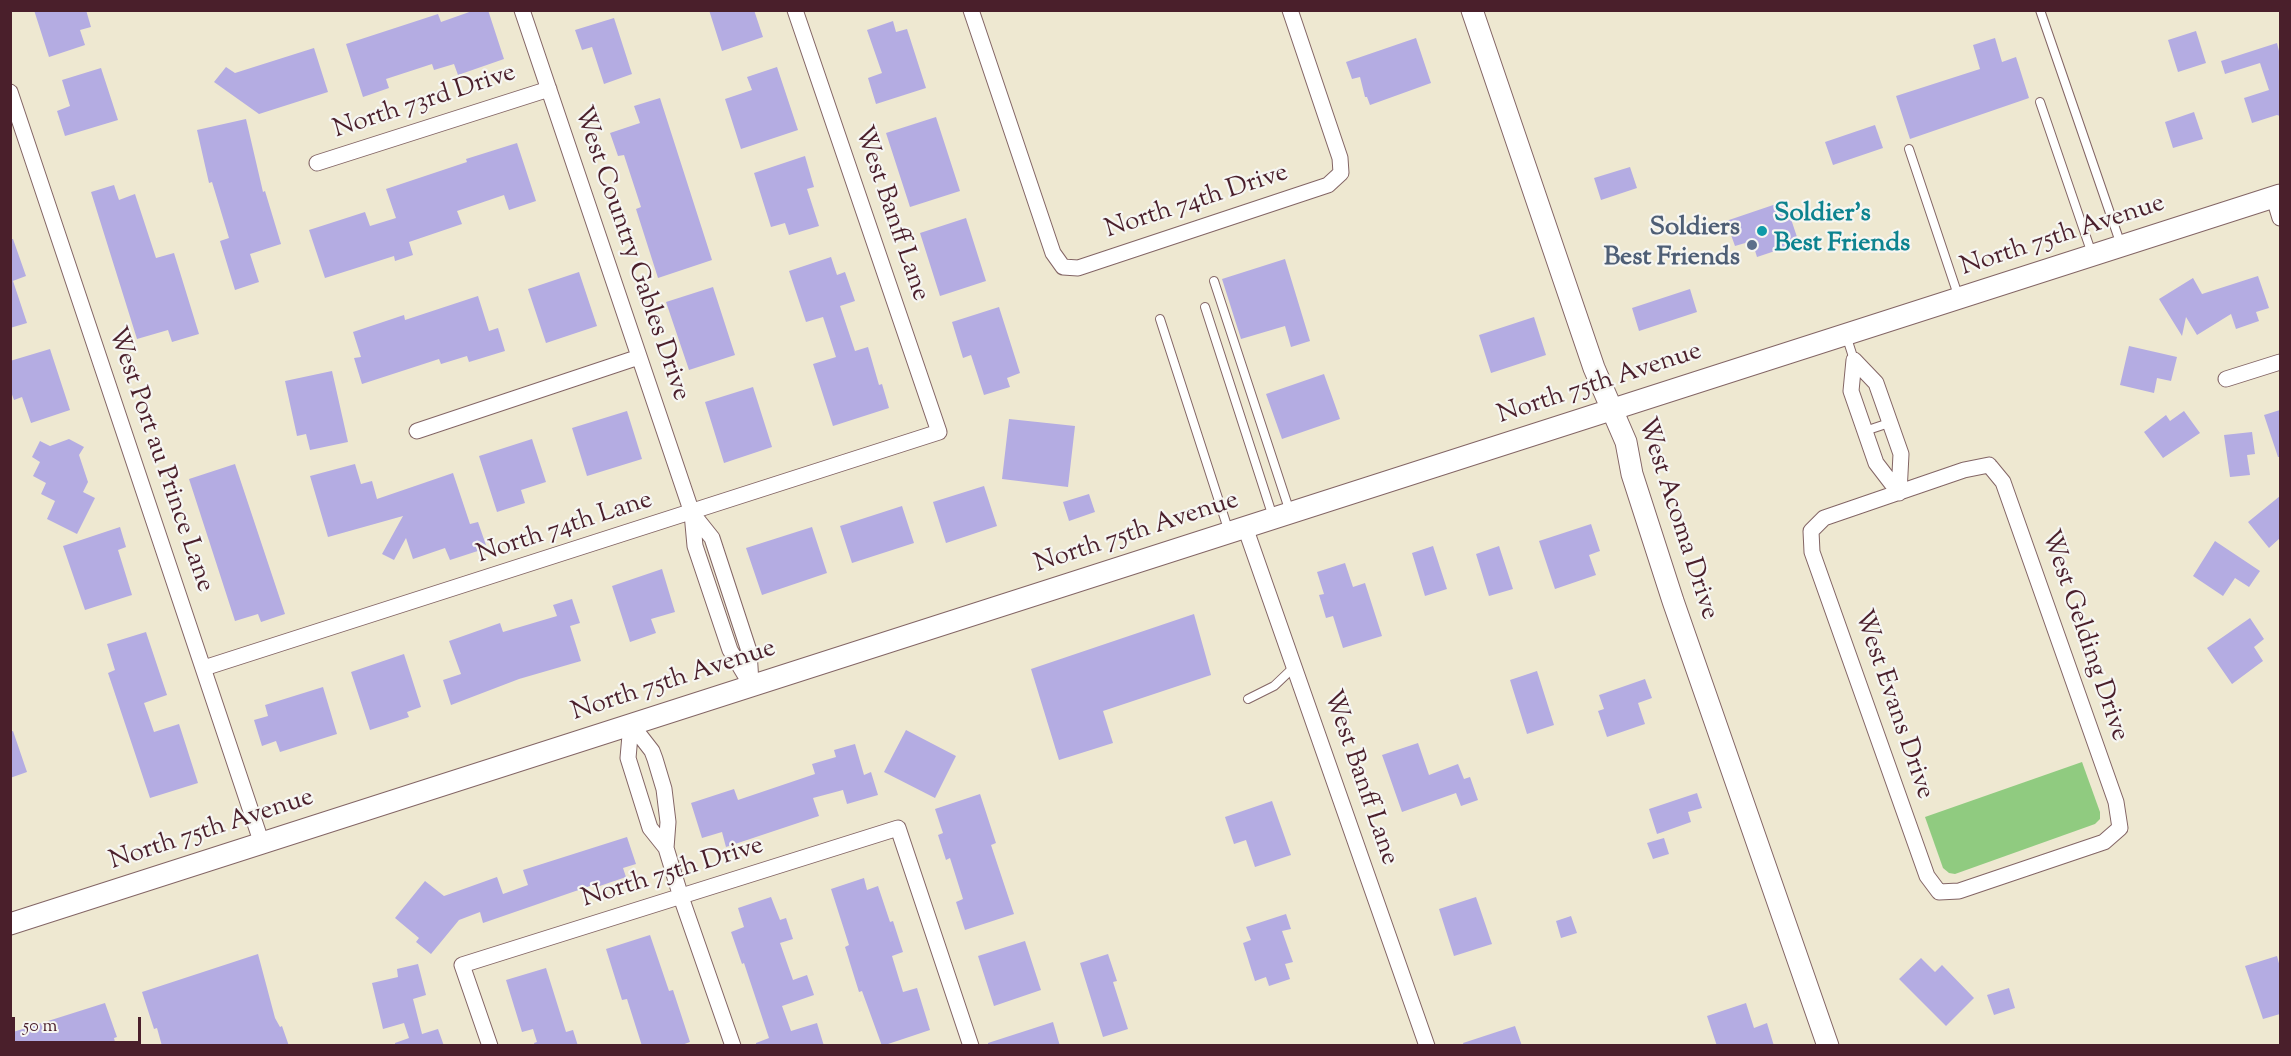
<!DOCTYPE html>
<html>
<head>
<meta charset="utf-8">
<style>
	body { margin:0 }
	#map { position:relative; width:2291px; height:1056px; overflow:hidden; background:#eee8d1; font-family:"Sorts Mill Goudy",serif }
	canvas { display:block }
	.frame { position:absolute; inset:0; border:12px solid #4a1f2b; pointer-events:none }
	.scale { position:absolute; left:12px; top:1017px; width:129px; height:27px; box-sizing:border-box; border:3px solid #4a1f2b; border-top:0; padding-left:8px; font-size:18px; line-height:21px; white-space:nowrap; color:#4a1f2b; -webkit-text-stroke:4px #f6f6f2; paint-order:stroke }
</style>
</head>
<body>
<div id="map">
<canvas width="2291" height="1056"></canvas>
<div class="frame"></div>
<div class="scale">50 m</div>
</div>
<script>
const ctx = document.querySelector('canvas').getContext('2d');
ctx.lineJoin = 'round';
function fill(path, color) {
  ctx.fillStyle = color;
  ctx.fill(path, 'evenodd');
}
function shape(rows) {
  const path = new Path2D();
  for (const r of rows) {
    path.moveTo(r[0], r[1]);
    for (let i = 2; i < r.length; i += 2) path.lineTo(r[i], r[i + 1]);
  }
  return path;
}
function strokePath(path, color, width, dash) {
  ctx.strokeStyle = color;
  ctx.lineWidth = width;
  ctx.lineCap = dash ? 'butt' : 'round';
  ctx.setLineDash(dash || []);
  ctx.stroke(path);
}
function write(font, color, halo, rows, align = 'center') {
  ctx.font = font + ' "Sorts Mill Goudy",serif';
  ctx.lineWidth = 4.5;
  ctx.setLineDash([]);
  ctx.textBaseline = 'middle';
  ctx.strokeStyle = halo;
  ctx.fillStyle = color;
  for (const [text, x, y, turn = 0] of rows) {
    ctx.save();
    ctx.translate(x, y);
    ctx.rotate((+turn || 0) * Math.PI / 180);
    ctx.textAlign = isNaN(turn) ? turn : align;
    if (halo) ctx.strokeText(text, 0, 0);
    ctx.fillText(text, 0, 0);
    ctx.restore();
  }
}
fill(shape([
	[2082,762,2100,812,2100,819,2095,824,1955,874,1949,873,1943,868,1925,817]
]), '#90cb80');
fill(shape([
	[34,10,86,10,91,27,80,30,85,45,49,57],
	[475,10,488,10,504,59,458,75,454,64,434,70,432,64,386,79,389,88,363,97,346,44,438,14,441,22],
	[709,10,754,10,763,37,722,51],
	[614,18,632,74,604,84,592,47,582,50,575,30],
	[893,21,896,32,907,29,926,88,876,104,868,78,882,73,867,30],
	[2196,31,2206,63,2178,72,2168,40],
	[1416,38,1431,83,1370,105,1367,97,1365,97,1360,77,1352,79,1346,62],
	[1995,38,2002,62,2016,57,2029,98,1910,139,1896,96,1980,69,1973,45],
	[2277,43,2280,55,2280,116,2277,115,2252,123,2244,98,2269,90,2260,63,2225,74,2221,61],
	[314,48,328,92,259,114,214,82,226,67,235,73],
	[777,67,798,130,741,149,725,99,752,90,747,77],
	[101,68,118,120,65,136,57,111,70,106,62,80],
	[660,98,712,260,658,278,636,209,641,207,624,155,618,156,610,133,640,123,634,106],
	[2194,112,2203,139,2173,148,2165,122],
	[936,117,960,191,910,207,886,133],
	[246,119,263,192,265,191,281,244,250,254,259,282,235,290,220,241,229,238,212,182,209,183,197,130],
	[1875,125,1883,148,1833,165,1825,142],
	[517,143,536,201,509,210,504,195,457,211,462,224,409,242,413,255,395,261,394,256,325,278,309,230,365,212,370,226,396,218,386,189,467,162,466,159],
	[805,156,814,187,807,189,819,226,789,235,785,223,771,227,754,173],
	[1630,167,1637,188,1601,200,1594,178],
	[114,185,119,200,135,194,156,258,174,253,199,334,172,342,168,330,137,339,91,192],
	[1785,201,1799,243,1757,257,1752,241,1735,246,1726,221],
	[966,218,986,281,940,296,920,233],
	[10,239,13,239,26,276,10,282],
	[831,257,837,275,845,272,855,301,840,306,855,351,868,347,879,385,882,384,889,408,833,426,813,364,836,357,823,317,806,322,789,271],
	[1285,259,1310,341,1291,347,1285,326,1241,339,1222,279],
	[579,272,597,326,546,343,528,289],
	[2258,276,2269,308,2256,312,2259,321,2236,329,2231,314,2197,335,2186,317,2182,336,2159,299,2193,278,2202,294],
	[13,281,27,323,10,328,10,282],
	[713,287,735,355,689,370,666,302],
	[1690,289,1697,312,1639,331,1632,308],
	[478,296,489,331,498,328,505,351,469,362,467,356,441,364,439,359,362,384,354,358,361,357,353,332,404,315,405,320],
	[999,307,1020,373,1007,378,1010,387,984,395,971,355,963,358,952,322],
	[1534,317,1546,355,1491,373,1479,335],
	[2129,346,2177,357,2171,381,2157,378,2154,393,2120,385],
	[50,349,70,410,31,423,22,397,14,400,10,389,10,361],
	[332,371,348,442,310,450,306,434,297,436,285,381],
	[1324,374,1340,419,1282,439,1266,394],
	[753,387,772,447,724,463,705,402],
	[2280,410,2280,457,2278,457,2264,415],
	[627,411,642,459,587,476,572,428],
	[2184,411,2200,433,2163,458,2144,432,2166,415,2170,421],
	[1009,419,1075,426,1068,487,1002,479],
	[2252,432,2255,454,2247,455,2250,475,2230,477,2224,435],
	[69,439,84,447,79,455,88,482,83,492,95,498,77,534,47,519,55,501,41,494,46,483,33,476,40,462,32,457,40,441,50,446],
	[532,439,546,482,521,490,525,503,497,512,479,456],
	[235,464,285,614,261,622,258,614,235,621,189,479],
	[355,464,361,484,372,481,377,499,453,473,470,524,478,522,487,548,450,560,445,548,413,559,406,538,394,560,382,554,403,516,328,537,310,476],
	[984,486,997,526,946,543,933,502],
	[1089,494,1095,512,1069,521,1063,502],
	[2280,496,2280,538,2269,548,2248,522],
	[902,506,914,543,852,563,840,526],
	[1591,524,1600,551,1589,555,1596,575,1555,589,1539,541],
	[120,527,126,547,118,550,132,595,85,610,63,546],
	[812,527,827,573,762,595,746,548],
	[2215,541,2260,571,2249,587,2235,578,2223,596,2193,576],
	[1433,546,1447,589,1425,596,1412,553],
	[1499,546,1513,589,1489,596,1476,554],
	[1345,563,1353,587,1365,583,1382,636,1343,648,1333,616,1326,618,1319,595,1324,594,1317,572],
	[662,569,675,612,651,619,656,633,630,642,612,586],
	[572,599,580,623,570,626,581,661,519,679,451,705,443,680,461,674,449,641,500,623,503,632,557,616,553,605],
	[1194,614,1211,675,1103,711,1113,743,1059,760,1031,669],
	[2250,618,2264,639,2254,647,2263,661,2232,684,2207,648],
	[146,632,167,695,144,703,154,732,179,724,198,783,150,798,108,673,115,670,107,644],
	[404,654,421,707,407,712,409,717,370,730,351,672],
	[1537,671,1554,725,1527,734,1510,680],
	[1645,679,1652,698,1638,703,1645,724,1607,737,1598,711,1604,709,1599,695],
	[323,687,337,734,280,752,276,741,262,746,254,720,268,716,265,705],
	[906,730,956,756,935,798,884,772],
	[13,731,27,772,10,778,10,732],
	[1418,743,1429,775,1458,764,1464,779,1470,777,1478,800,1461,806,1456,793,1402,812,1382,755],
	[855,744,864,775,871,772,878,795,847,804,843,790,813,798,819,816,726,847,722,832,702,838,691,803,734,789,738,800,815,774,812,764,836,757,834,750],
	[1697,793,1702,808,1688,812,1691,822,1657,834,1649,809],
	[980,794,996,843,991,845,1014,914,965,930,956,902,963,899,950,858,946,860,938,835,943,833,935,809],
	[1272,801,1291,855,1255,867,1246,840,1234,844,1225,817],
	[627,837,636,864,623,868,626,877,594,888,593,885,483,923,480,912,459,920,431,954,416,942,419,938,395,918,425,881,444,896,497,877,503,894,528,885,523,870],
	[1664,838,1669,854,1653,859,1647,843],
	[864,878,867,890,878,886,890,922,893,921,903,952,892,956,903,992,917,988,930,1030,882,1046,862,991,859,992,845,947,849,945,831,889],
	[771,897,780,920,786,918,793,939,780,943,793,980,807,975,814,995,782,1006,791,1031,817,1023,824,1046,756,1046,756,1043,769,1038,744,963,742,964,731,932,744,927,738,908],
	[1476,897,1492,944,1454,956,1439,909],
	[1286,914,1291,929,1282,931,1293,962,1285,964,1290,979,1269,986,1266,977,1255,981,1243,943,1251,940,1246,927],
	[1571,916,1577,933,1561,938,1556,921],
	[650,935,669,991,673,990,690,1042,679,1046,642,1046,627,999,622,1000,606,949],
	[1025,941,1041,990,994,1006,978,956],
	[258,954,275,1018,280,1027,282,1026,289,1046,162,1046,157,1028,154,1029,142,992],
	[1108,954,1117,981,1113,982,1128,1029,1103,1037,1080,963],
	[2277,956,2280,967,2280,1014,2263,1019,2245,966],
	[1921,958,1935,972,1942,965,1974,998,1946,1026,1899,979],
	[418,964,426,995,413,999,422,1034,438,1029,444,1046,395,1046,395,1043,409,1038,404,1023,383,1029,372,983,398,977,397,969],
	[546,968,566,1032,573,1030,578,1046,535,1046,534,1043,537,1042,533,1029,522,1032,506,980],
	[2009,988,2015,1008,1994,1015,1987,995],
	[105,1003,117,1037,114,1038,116,1046,10,1046,10,1033],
	[1746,1003,1754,1028,1767,1023,1774,1046,1717,1046,1707,1016],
	[1053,1022,1060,1046,988,1046,988,1043],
	[1515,1026,1522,1046,1464,1046,1463,1043]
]), '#b4ace2');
const lane = shape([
	[2040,10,2121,245],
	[2040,102,2092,254],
	[1909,149,1959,298],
	[1214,281,1290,512],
	[1205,307,1273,517],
	[1160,319,1229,532],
	[1846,335,1854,360],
	[1865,431,1889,423],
	[1248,699,1274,686,1294,667]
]);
const street = shape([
	[522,10,692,513,695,546,730,650,751,685],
	[971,10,1053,253,1063,267,1078,268,1328,185,1341,173,1340,158,1290,10],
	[10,92,262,844],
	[317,163,549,89],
	[2274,198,2280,218],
	[1854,360,1851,391,1876,463,1899,493],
	[1854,360,1876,383,1901,454,1899,493],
	[2226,379,2280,362],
	[417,431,639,357],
	[1989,465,2003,482,2116,802,2120,828,2104,842,1959,891,1939,892,1927,876,1812,552,1811,531,1824,518,1964,470,1989,465],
	[692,513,712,538,749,651,751,683],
	[1245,527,1427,1046],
	[204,668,939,432,795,10],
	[631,724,652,751,655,759,664,789,668,822,666,848,681,897,733,1046],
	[631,724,628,758,650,828,666,848],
	[490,1046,462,965,898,828,971,1046]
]);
const secondary = shape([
	[1472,10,1594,368,1626,442,1632,474,1673,601,1828,1046],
	[10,924,2280,195]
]);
strokePath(lane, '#836565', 10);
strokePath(street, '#836565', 17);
strokePath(secondary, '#836565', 23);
strokePath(lane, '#fff', 8);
strokePath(street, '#fff', 15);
strokePath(secondary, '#fff', 21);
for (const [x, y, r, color] of [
	[1762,231,6,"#0f9aa8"],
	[1752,245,6,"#5c6f8a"]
]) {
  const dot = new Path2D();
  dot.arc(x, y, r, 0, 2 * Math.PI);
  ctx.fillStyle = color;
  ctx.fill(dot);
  strokePath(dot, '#f6f6f2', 2);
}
write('26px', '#4a1f2b', '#f6f6f2', [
	["North 73rd Drive",425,103,-18],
	["North 74th Drive",1197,203,-18],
	["West Banff Lane",890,214,71],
	["North 75th Avenue",2063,237,-18],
	["West Country Gables Drive",630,254,71],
	["North 75th Avenue",1600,385,-18],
	["West Port au Prince Lane",159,460,71],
	["West Acoma Drive",1676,519,72],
	["North 74th Lane",565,529,-18],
	["North 75th Avenue",1137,534,-18],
	["West Gelding Drive",2083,636,71],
	["North 75th Avenue",674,682,-18],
	["West Evans Drive",1892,705,71],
	["West Banff Lane",1359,778,71],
	["North 75th Avenue",212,831,-18],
	["North 75th Drive",673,874,-17]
]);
write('bold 26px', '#0d838f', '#f6f6f2', [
	["Soldier's",1774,216],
	["Best Friends",1774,246]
], 'left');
write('bold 26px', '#4e5e75', '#f6f6f2', [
	["Soldiers",1740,230],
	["Best Friends",1740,260]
], 'right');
</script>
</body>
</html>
